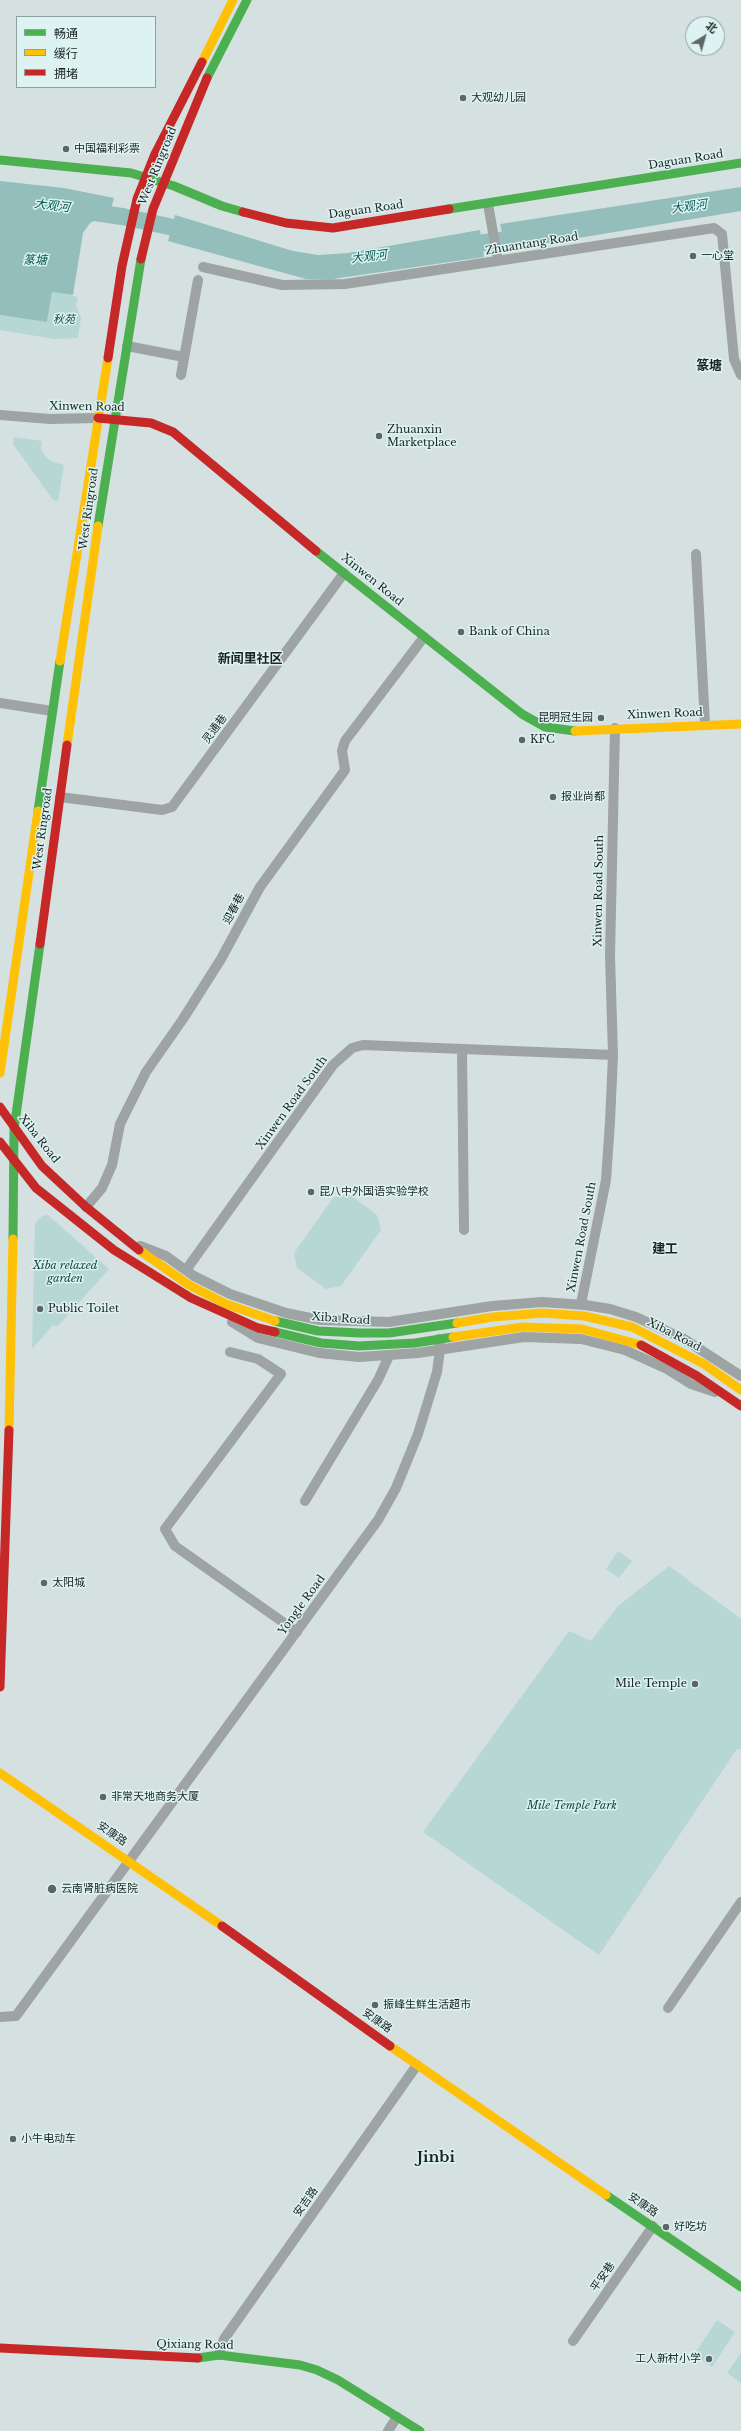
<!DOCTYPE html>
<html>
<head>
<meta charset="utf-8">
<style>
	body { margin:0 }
	#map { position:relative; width:741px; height:2431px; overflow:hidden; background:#d5e1e0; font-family:"Libre Baskerville","Noto Sans SC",serif }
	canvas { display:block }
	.legend { position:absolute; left:16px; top:16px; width:140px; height:72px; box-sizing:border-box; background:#ddf3f1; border:1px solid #90a09f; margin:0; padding:5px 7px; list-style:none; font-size:12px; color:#1c2423 }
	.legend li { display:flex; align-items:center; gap:8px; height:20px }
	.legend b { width:20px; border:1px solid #90a09f }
	.north { position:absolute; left:685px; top:16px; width:40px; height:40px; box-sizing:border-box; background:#ddf3f1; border:1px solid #90a09f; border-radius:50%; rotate:37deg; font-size:11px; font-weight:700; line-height:16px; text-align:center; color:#1c2423 }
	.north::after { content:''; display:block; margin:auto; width:14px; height:18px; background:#5d6665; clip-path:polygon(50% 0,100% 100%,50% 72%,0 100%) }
</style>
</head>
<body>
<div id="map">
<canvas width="741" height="2431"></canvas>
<ul class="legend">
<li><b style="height:5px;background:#4caf50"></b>畅通</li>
<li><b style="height:5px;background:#ffc107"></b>缓行</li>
<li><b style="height:5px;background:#c62828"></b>拥堵</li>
</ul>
<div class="north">北</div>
</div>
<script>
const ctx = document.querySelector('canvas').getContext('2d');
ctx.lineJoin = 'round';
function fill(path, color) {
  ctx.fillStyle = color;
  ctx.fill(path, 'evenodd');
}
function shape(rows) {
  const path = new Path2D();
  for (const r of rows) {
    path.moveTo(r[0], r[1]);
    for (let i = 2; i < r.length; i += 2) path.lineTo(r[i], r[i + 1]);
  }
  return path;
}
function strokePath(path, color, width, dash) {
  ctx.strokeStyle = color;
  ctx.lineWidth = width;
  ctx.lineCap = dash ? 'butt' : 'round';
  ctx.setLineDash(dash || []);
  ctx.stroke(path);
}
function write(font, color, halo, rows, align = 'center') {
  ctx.font = font + ' "Libre Baskerville","Noto Sans SC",serif';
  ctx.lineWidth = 3;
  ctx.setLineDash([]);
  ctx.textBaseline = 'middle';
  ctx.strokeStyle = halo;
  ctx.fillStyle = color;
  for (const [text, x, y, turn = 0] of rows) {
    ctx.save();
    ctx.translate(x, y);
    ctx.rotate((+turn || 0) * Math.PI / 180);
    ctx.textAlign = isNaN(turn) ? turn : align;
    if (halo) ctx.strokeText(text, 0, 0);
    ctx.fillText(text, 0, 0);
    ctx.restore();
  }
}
fill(shape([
	[52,291,78,297,76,305,81,318,78,338,55,339,0,330,0,315,47,322],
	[14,437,42,441,41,449,46,457,53,462,64,465,58,501,53,500,13,444],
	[345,1195,352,1196,377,1215,381,1230,341,1286,326,1289,297,1268,294,1253,333,1198],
	[48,1215,109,1269,57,1327,53,1325,32,1349,35,1223,42,1216],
	[618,1551,632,1561,619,1578,606,1569],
	[669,1566,741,1619,741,1749,737,1749,599,1955,423,1832,569,1631,591,1641,618,1606],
	[717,2320,735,2332,712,2367,694,2355],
	[741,2353,741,2383,727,2373]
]), '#b6d7d4');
fill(shape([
	[0,181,64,188,114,198,107,222,94,221,90,223,83,233,73,295,52,292,47,322,0,315],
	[741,187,741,211,506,250,500,224],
	[175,215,293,251,318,255,348,253,480,230,484,257,333,279,306,279,168,241]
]), '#93bebb');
strokePath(shape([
	[86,211,125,217,194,232],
	[459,246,526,237]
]), '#93bebb', 17);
strokePath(shape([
	[488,204,498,261],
	[203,267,282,285,345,284,714,228,722,234,734,359,741,375],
	[127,346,184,357],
	[181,375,198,280],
	[0,415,50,419,98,418],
	[696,554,705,724],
	[0,703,52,711],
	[60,797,162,810,172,807,344,573],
	[462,1049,464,1230],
	[86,1207,102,1188,112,1165,120,1124,146,1072,183,1019,221,959,260,887,345,770,342,751,345,741,424,637],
	[140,1246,166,1256,194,1276,230,1294,286,1313,320,1320,389,1322,492,1306,542,1302,585,1305,610,1309,636,1317,684,1339,741,1376],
	[186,1270,333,1065,352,1048,363,1045,613,1055],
	[581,1304,606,1180,610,1122,613,1055,610,956,615,728],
	[232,1322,258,1338,319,1353,359,1357,418,1353,524,1337,581,1339,625,1350,667,1369,691,1384,715,1392],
	[230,1352,258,1359,281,1374,165,1529,175,1546,297,1632],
	[305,1501,378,1380,389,1356],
	[668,2008,741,1902],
	[0,2017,16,2016,378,1520,396,1488,418,1434,437,1372,440,1349,439,1339],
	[573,2341,653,2226],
	[219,2355,224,2339,417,2065],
	[388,2431,397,2417]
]), '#9ea3a3', 10);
strokePath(shape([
	[207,78,247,0],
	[0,160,131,173,174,186,222,206,243,212],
	[449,209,741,163],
	[98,526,141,259],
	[316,551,522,714,545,727,575,731],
	[38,811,60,661],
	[13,1239,14,1129,40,944],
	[275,1321,318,1331,360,1333,389,1333,457,1323],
	[275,1332,321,1343,359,1346,415,1343,453,1337],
	[606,2195,741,2287],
	[198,2358,219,2355,300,2365,317,2370,338,2380,420,2431]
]), '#4caf50', 9);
strokePath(shape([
	[202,62,233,0],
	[60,661,108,358],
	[575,731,741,724],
	[67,745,98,526],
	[0,1073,38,811],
	[139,1250,189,1285,226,1304,275,1321],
	[457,1323,493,1317,542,1313,584,1316,632,1327,704,1364,741,1390],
	[453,1337,523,1327,582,1329,641,1345],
	[9,1430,13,1239],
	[0,1773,222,1926],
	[390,2046,606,2195]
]), '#ffc107', 9);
strokePath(shape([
	[243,212,286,223,333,228,449,209],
	[141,259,153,209,207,78],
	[108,358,122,266,137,199,155,154,202,62],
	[98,418,151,423,173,432,316,551],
	[40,944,67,745],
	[0,1107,42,1166,86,1207,139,1250],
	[0,1142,36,1188,114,1250,191,1298,258,1328,275,1332],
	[641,1345,697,1376,741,1406],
	[0,1687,9,1430],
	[222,1926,390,2046],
	[0,2348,198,2358]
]), '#c62828', 9);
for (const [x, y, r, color] of [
	[463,98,4,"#5d6665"],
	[66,149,4,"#5d6665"],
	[693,256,4,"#5d6665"],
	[379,436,4,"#5d6665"],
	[461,632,4,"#5d6665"],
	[601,718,4,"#5d6665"],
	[522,740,4,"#5d6665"],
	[553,797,4,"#5d6665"],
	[311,1192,4,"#5d6665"],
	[40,1309,4,"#5d6665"],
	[44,1583,4,"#5d6665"],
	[695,1684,4,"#5d6665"],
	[103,1797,4,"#5d6665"],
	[52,1889,5,"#5d6665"],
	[375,2005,4,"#5d6665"],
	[13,2139,4,"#5d6665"],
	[666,2227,4,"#5d6665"],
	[709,2359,4,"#5d6665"]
]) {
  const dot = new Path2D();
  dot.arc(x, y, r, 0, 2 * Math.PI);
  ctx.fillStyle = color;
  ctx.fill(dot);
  strokePath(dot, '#ddf3f1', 1.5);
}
write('11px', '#1c2423', '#ddf3f1', [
	["大观幼儿园",471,98],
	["中国福利彩票",74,149],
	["一心堂",701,256],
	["Zhuanxin",387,430],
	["Marketplace",387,443],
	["Bank of China",469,632],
	["昆明冠生园",593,718,"right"],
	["KFC",530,740],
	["报业尚都",561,797],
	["昆八中外国语实验学校",319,1192],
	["Public Toilet",48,1309],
	["太阳城",52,1583],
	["Mile Temple",687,1684,"right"],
	["非常天地商务大厦",111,1797],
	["云南肾脏病医院",61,1889],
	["振峰生鲜生活超市",383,2005],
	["小牛电动车",21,2139],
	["好吃坊",674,2227],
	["工人新村小学",701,2359,"right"]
], 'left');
write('11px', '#1c2423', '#ddf3f1', [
	["Daguan Road",686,160,-9],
	["West Ringroad",158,166,-68],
	["Daguan Road",366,210,-8],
	["Zhuantang Road",532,244,-9],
	["Xinwen Road",87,407,1],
	["West Ringroad",89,509,-82],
	["Xinwen Road",372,580,39],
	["Xinwen Road",665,714,-2],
	["灵通巷",215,729,-54],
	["West Ringroad",43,829,-82],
	["Xinwen Road South",599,891,-89],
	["迎春巷",234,909,-62],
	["Xinwen Road South",292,1103,-54],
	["Xiba Road",39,1139,52],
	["Xinwen Road South",582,1237,-79],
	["Xiba Road",341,1319,4],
	["Xiba Road",674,1335,27],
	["Yongle Road",302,1605,-54],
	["安康路",112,1834,34],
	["安康路",377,2021,35],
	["安吉路",306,2202,-55],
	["安康路",643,2205,34],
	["平安巷",603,2277,-55],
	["Qixiang Road",195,2345,1]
]);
write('italic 11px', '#144744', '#ddf3f1', [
	["秋苑",64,320],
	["Xiba relaxed",65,1266],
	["garden",65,1279],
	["Mile Temple Park",572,1806]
]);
write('italic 12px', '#025854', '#ddf3f1', [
	["大观河",52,206,7],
	["大观河",689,207,-8],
	["大观河",369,257,-7],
	["篆塘",35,261]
]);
write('bold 13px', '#1c2423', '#ddf3f1', [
	["篆塘",709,366],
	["新闻里社区",250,659],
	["建工",665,1249]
]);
write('bold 15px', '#1c2423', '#ddf3f1', [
	["Jinbi",436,2158]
]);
</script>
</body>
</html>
